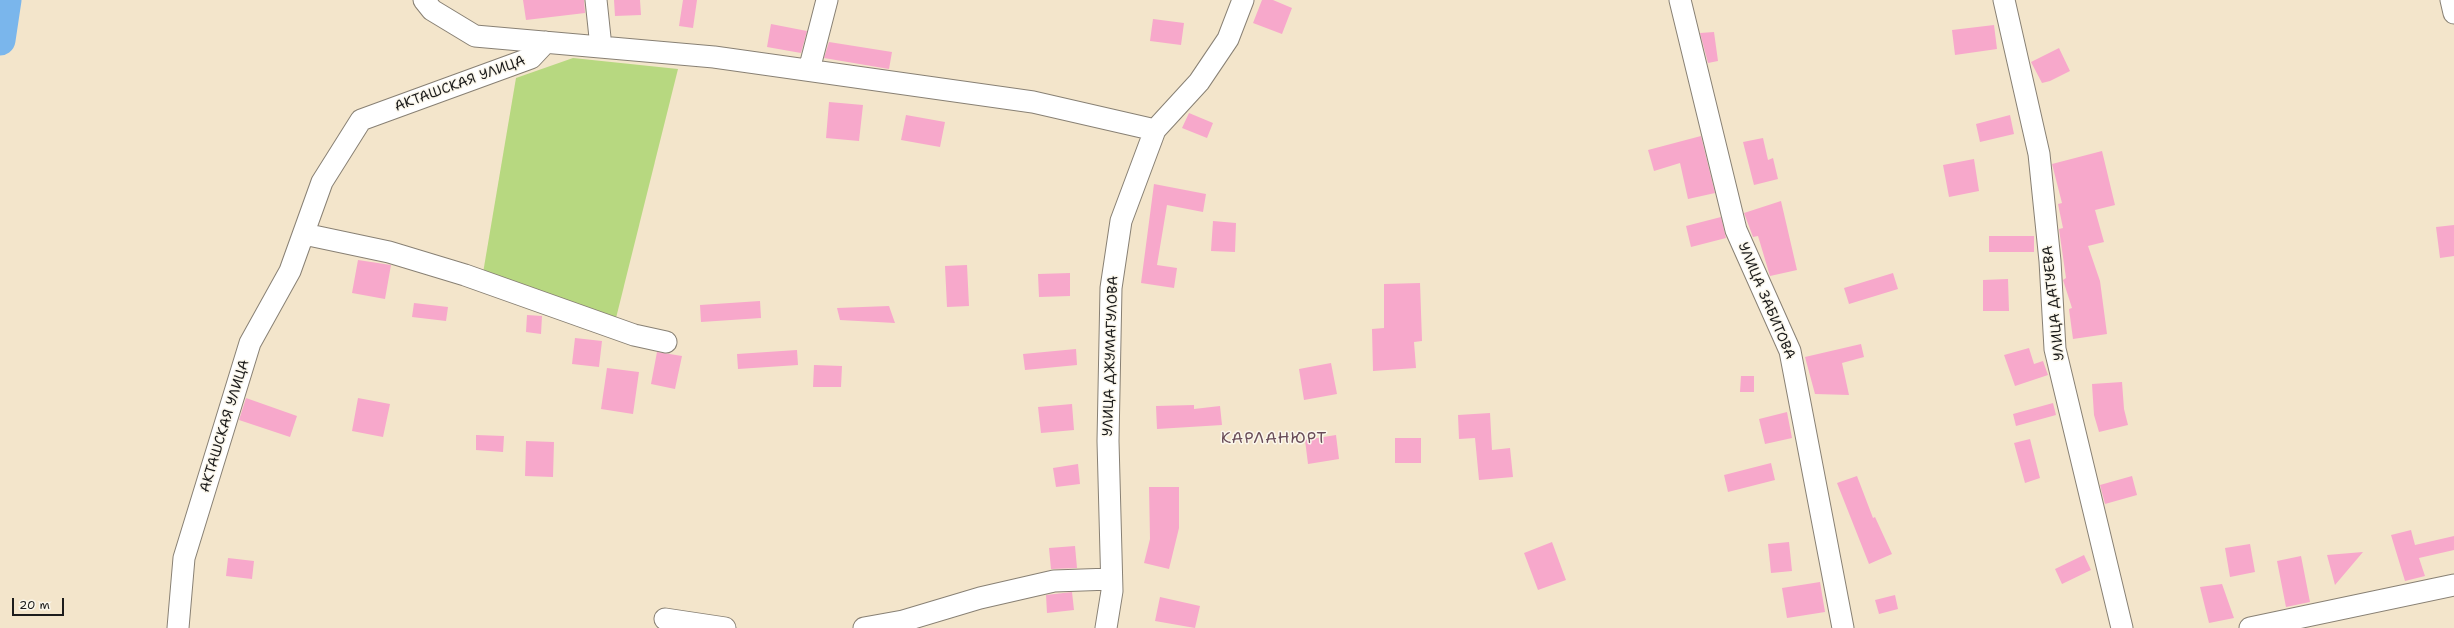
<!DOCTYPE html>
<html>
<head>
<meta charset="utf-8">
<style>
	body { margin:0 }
	#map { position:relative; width:2454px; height:628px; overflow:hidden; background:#f3e5cb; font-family:"Shantell Sans",sans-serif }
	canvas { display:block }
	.scale { position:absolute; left:12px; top:598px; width:52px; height:18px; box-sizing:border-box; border:2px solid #1c1c1c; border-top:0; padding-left:5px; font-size:12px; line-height:14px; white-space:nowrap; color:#1c1c1c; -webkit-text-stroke:3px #fbf7ec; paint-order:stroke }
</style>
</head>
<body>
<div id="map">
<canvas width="2454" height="628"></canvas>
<div class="scale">20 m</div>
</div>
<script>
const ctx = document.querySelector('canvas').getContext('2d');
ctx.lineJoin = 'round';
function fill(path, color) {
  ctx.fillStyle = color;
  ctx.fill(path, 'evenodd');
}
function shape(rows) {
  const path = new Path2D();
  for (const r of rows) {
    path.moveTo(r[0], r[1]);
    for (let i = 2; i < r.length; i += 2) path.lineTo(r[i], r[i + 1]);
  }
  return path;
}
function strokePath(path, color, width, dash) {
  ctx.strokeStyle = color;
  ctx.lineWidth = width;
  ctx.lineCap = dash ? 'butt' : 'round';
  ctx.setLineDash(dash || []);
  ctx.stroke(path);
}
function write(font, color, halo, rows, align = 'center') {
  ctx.font = font + ' "Shantell Sans",sans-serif';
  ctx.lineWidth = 3;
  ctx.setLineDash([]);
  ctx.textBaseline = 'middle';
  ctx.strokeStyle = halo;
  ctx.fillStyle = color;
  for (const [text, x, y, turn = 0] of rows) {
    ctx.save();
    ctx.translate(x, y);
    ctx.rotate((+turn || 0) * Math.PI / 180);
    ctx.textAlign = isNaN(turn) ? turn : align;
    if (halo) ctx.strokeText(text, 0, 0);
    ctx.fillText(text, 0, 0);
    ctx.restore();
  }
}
fill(shape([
	[573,58,678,69,616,318,483,273,516,78]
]), '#b7d880');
strokePath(shape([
	[0,40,6,0]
]), '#7ab6ec', 31);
fill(shape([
	[523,0,584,0,585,13,526,20],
	[614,0,640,0,641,15,615,16],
	[683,0,697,0,693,28,679,26],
	[1262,0,1273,0,1292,8,1282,34,1253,23],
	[1153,19,1184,23,1181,45,1150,41],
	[771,24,807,31,801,53,767,47],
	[1994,25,1997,49,1955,55,1952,30],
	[1714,32,1718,61,1708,63,1700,33],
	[829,42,892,52,889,69,824,58],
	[2059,48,2070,71,2050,81,2042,83,2031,62],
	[829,102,863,105,859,141,826,138],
	[1189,113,1213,123,1207,138,1182,128],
	[906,115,945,122,940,147,901,140],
	[2010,115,2014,134,1980,142,1976,124],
	[1701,136,1715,193,1688,199,1680,163,1654,171,1648,150],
	[1763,138,1768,160,1773,158,1778,179,1754,185,1743,142],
	[2102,151,2115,205,2095,210,2104,242,2088,246,2100,281,2107,334,2073,339,2069,309,2072,308,2063,280,2066,278,2059,229,2063,228,2058,204,2062,203,2052,164],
	[1974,159,1979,191,1949,197,1943,165],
	[1154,184,1206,194,1203,212,1167,205,1157,265,1177,268,1174,288,1141,283],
	[1781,201,1797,270,1770,276,1758,236,1753,237,1744,213],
	[1721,217,1726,238,1691,247,1686,226],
	[1213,221,1236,223,1235,252,1211,251],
	[2454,225,2454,256,2440,258,2436,227],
	[1989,236,2034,236,2034,252,1989,252],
	[358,260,391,265,385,299,352,293],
	[967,265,969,306,947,307,945,266],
	[1070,273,1070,296,1039,297,1038,274],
	[1893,273,1898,289,1849,304,1844,288],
	[2008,279,2009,311,1983,311,1983,280],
	[1420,283,1422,341,1414,342,1416,368,1373,371,1372,329,1384,328,1384,284],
	[760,301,761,318,701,322,700,305],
	[414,303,448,307,446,321,412,317],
	[889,306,895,323,840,320,837,308],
	[527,315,542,316,541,334,526,332],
	[575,338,602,341,599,367,572,364],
	[1861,344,1864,357,1842,363,1849,395,1815,394,1805,357],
	[2029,348,2034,364,2043,361,2048,375,2015,386,2004,355],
	[1076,349,1077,365,1025,370,1023,354],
	[797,350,798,365,738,369,737,354],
	[657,352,682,356,675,389,651,384],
	[1331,363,1337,394,1304,400,1299,369],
	[814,365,842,366,841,387,813,387],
	[607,368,639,372,633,414,601,409],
	[1741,376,1754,376,1754,392,1740,392],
	[2122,382,2124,409,2128,425,2099,432,2094,415,2092,384],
	[246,398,297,416,290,437,239,420],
	[358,398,390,404,383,437,352,431],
	[2053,403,2056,415,2016,426,2013,414],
	[1072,404,1074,430,1041,433,1038,407],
	[1194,405,1194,409,1220,406,1222,425,1157,429,1156,406],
	[1787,412,1792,438,1765,444,1759,419],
	[1490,413,1492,450,1510,448,1513,477,1479,480,1475,438,1459,439,1458,415],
	[476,435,504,436,503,452,476,450],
	[1336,435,1339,459,1308,464,1305,440],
	[1395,438,1421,438,1421,463,1395,463],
	[2030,439,2040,478,2025,483,2014,443],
	[526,441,554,442,553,477,525,476],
	[1771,463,1775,480,1728,492,1724,475],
	[1078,464,1080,484,1056,487,1053,468],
	[1857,476,1873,518,1875,517,1892,554,1869,564,1837,483],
	[2132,476,2137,495,2105,504,2100,485],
	[1149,487,1179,487,1179,528,1169,569,1144,563,1150,539],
	[2411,530,2415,545,2454,536,2454,550,2419,558,2425,576,2405,581,2391,535],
	[1552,542,1566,580,1538,590,1524,553],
	[1789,542,1792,571,1771,573,1768,544],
	[2250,544,2255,572,2230,577,2225,548],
	[1075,546,1077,568,1051,569,1049,548],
	[2363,552,2335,585,2327,555],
	[2084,555,2091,570,2062,584,2055,569],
	[2301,556,2310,602,2286,607,2277,561],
	[228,558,254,561,252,579,226,576],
	[1820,582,1825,612,1787,618,1782,588],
	[2222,584,2234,618,2209,623,2200,587],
	[1072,592,1074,610,1047,613,1046,595],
	[1895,595,1898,609,1879,614,1875,600],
	[1160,597,1200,606,1195,628,1155,621]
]), '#f7a8cb');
const minor = shape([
	[424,0,432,10,475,36,714,57,1033,102,1155,130],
	[596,0,601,47],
	[1680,0,1736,230,1790,351,1843,628],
	[2004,0,2039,154,2050,261,2055,349,2122,628],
	[2451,0,2454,13],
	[809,70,827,0],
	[304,234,389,252,465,275,634,335,666,342],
	[665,619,725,628],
	[178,628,184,558,250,343,290,271,322,182,361,120,531,58,546,42],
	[864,628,903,621,980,598,1054,581,1111,579],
	[1106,628,1112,591,1108,441,1111,288,1121,221,1155,130,1199,82,1228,39,1243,0],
	[2250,628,2454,585]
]);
strokePath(minor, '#888074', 23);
strokePath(minor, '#fff', 21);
write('14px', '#1c1c1c', '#fbf7ec', [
	["АКТАШСКАЯ УЛИЦА",460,84,-20],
	["УЛИЦА ЗАБИТОВА",1766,301,67],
	["УЛИЦА ДАТУЕВА",2054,303,-96],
	["УЛИЦА ДЖУМАГУЛОВА",1111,356,-88],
	["АКТАШСКАЯ УЛИЦА",225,426,-73]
]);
ctx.letterSpacing = '1px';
write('16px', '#694d59', '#fbf7ec', [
	["КАРЛАНЮРТ",1274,439]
]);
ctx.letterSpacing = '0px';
</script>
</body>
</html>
